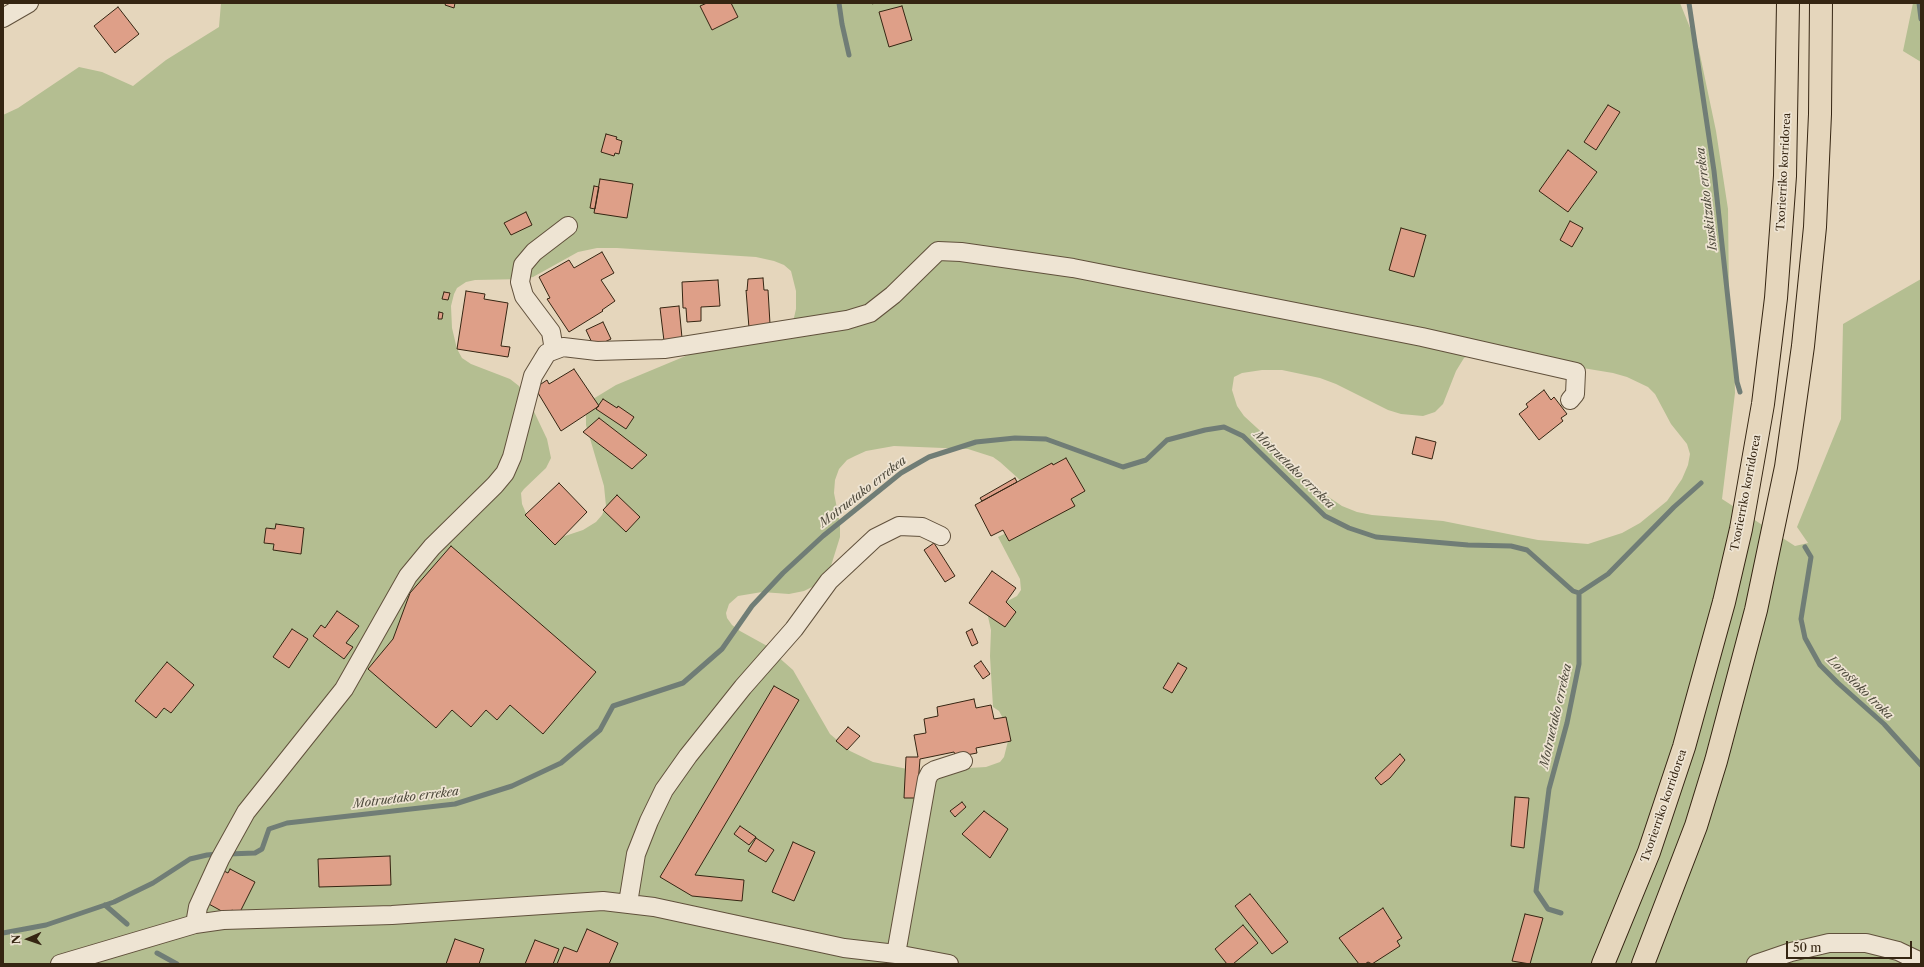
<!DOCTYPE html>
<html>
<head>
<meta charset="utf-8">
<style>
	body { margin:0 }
	#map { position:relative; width:1924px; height:967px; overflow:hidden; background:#e5d6bc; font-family:"Libre Caslon Text",serif }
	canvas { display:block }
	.frame { position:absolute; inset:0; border:4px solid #352512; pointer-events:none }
	.north { position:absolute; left:8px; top:919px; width:40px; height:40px; -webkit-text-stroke:3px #eee4d3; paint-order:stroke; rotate:268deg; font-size:11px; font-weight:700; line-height:16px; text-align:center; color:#352512 }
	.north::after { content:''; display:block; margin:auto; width:14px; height:18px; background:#352512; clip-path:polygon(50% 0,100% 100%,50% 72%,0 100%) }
	.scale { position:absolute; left:1786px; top:941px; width:126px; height:18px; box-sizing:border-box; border:2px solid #352512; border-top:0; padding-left:5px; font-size:12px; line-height:14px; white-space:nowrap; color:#352512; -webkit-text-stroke:3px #eee4d3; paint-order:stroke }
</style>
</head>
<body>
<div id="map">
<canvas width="1924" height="967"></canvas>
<div class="frame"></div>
<div class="north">N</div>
<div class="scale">50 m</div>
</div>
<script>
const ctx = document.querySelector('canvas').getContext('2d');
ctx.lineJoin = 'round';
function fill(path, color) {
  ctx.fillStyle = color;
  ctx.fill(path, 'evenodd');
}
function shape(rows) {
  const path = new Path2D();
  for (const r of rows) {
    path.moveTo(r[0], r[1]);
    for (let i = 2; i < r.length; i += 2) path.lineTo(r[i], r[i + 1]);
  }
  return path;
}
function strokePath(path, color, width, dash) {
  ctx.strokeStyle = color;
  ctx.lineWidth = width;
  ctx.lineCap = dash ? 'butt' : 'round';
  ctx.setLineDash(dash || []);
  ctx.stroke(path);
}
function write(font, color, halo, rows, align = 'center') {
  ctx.font = font + ' "Libre Caslon Text",serif';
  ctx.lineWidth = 3.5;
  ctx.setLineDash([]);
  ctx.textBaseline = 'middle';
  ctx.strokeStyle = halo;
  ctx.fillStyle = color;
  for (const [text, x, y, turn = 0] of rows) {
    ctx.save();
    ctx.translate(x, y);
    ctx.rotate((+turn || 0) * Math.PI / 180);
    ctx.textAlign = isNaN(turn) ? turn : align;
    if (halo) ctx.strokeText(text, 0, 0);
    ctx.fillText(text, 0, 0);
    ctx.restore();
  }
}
fill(shape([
	[221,3,1680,3,1699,50,1716,131,1728,209,1729,298,1734,351,1735,393,1722,499,1795,546,1808,543,1797,527,1841,419,1843,324,1921,279,1921,964,3,964,3,115,18,108,79,67,102,72,133,86,166,60,219,27],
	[597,248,617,248,756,257,774,261,784,265,791,271,796,291,796,309,793,322,700,350,616,385,593,399,586,410,586,425,604,486,606,506,602,515,596,522,583,530,562,537,547,535,541,531,528,518,522,504,521,493,524,489,546,468,551,458,547,439,528,399,519,386,510,379,471,364,462,358,457,349,452,328,451,306,454,294,457,288,466,282,475,280,523,279,533,277,578,252],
	[1498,354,1613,373,1627,377,1648,387,1655,394,1671,424,1687,444,1690,454,1688,465,1682,479,1667,501,1640,523,1622,533,1588,544,1538,540,1443,521,1372,515,1357,512,1342,506,1308,483,1269,439,1244,416,1237,406,1232,390,1234,377,1242,373,1262,370,1282,370,1320,378,1336,384,1388,410,1401,414,1423,416,1435,412,1443,404,1456,371,1464,358,1470,355],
	[894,446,968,449,993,457,1000,462,1020,480,1040,477,1027,523,998,537,1020,579,1021,590,1017,596,987,612,991,630,990,656,993,707,999,711,1006,724,1008,741,1004,757,1000,762,986,767,917,771,873,762,850,751,830,734,793,670,776,655,769,647,740,631,732,625,727,618,726,613,729,604,738,596,762,592,789,594,804,591,818,584,830,569,840,537,840,524,834,493,835,480,839,469,847,460,855,456,866,451],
	[1913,3,1921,3,1921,62,1903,51]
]), '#b4be91');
strokePath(shape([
	[839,3,842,24,849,55],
	[1689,3,1714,171,1737,382,1740,392],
	[1919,3,1921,19],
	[1805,547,1811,557,1801,619,1805,638,1820,665,1838,683,1884,724,1921,765],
	[1579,593,1608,574,1674,507,1701,483],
	[228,854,255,853,262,849,269,829,287,823,455,804,512,786,561,763,600,730,613,706,683,683,722,649,752,606,783,573,823,536,901,473,929,457,976,442,1015,438,1046,439,1123,467,1146,460,1167,440,1205,430,1224,427,1243,436,1325,516,1349,528,1376,537,1468,545,1511,546,1527,550,1573,591,1579,593,1579,664,1567,723,1549,789,1536,891,1548,909,1561,913],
	[105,905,127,924],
	[3,933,46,925,114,902,153,883,190,859,207,855,218,854],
	[157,953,177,964]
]), '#707d76', 5);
const building = shape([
	[446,3,455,3,454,8,445,5,446,3],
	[707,3,731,3,738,17,712,30,700,6,707,3],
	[902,6,912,40,889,47,879,12,902,6],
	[118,7,139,34,115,53,94,26,118,7],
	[1608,105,1620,112,1596,150,1584,142,1608,105],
	[606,134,617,137,616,139,622,141,619,154,615,153,614,156,601,152,606,134],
	[1568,150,1597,172,1568,212,1539,191,1568,150],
	[600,179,633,184,627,218,594,213,600,179],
	[594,186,599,187,595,209,590,208,594,186],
	[526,212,532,225,511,235,504,223,526,212],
	[1570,221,1583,228,1572,247,1560,240,1570,221],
	[1401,228,1426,235,1414,277,1389,270,1401,228],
	[602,252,614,273,601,280,615,301,602,310,603,311,569,332,547,299,550,298,539,277,569,260,574,268,602,252],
	[763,278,764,290,768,290,770,324,749,328,746,290,747,291,748,279,763,278],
	[718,280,720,306,701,307,701,321,687,322,686,308,683,308,682,282,718,280],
	[466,291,485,294,484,299,508,303,501,346,510,347,508,357,457,349,466,291],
	[444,292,450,293,448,300,442,299,444,292],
	[679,306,682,338,664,341,660,308,679,306],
	[439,312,443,313,442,319,438,319,439,312],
	[603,322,611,339,594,347,586,330,603,322],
	[574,369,599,406,561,431,535,388,547,380,549,384,574,369],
	[1544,390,1551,400,1554,397,1567,414,1561,418,1563,421,1539,440,1519,414,1528,407,1526,404,1544,390],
	[603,399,617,408,618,406,634,417,626,429,596,409,603,399],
	[599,418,647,455,632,469,583,432,599,418],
	[1416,437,1436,442,1432,459,1412,454,1416,437],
	[1066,458,1085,491,1071,499,1075,506,1009,541,1003,530,991,536,975,505,1052,463,1053,465,1066,458],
	[1015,478,1017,482,982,501,980,498,1015,478],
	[559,483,587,512,555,545,525,515,559,483],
	[617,495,640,517,626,532,603,510,617,495],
	[276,524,304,528,301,554,273,550,274,544,264,543,266,528,275,529,276,524],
	[934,543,955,576,945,582,924,550,934,543],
	[451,546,596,672,543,734,510,705,497,720,486,710,471,727,452,710,436,728,368,669,393,639,410,593,451,546],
	[992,571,1016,588,1006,602,1016,612,1005,627,969,603,992,571],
	[337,611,359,626,346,643,353,647,344,659,313,636,321,625,325,628,337,611],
	[292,629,308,639,289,668,273,657,292,629],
	[972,629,978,643,972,646,966,632,972,629],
	[981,661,990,674,983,679,974,666,981,661],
	[167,662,194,685,171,713,164,708,156,718,135,701,167,662],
	[1178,663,1187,668,1172,693,1163,688,1178,663],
	[774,686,799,700,695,875,744,880,742,901,692,896,660,877,774,686],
	[974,699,976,708,991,705,994,719,1006,717,1011,741,976,748,977,753,956,757,954,752,920,759,917,798,904,798,906,757,918,757,914,735,926,733,924,719,938,716,937,707,974,699],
	[848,727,860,736,847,750,836,741,848,727],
	[1400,754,1405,760,1390,778,1381,785,1375,778,1400,754],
	[1515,797,1529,798,1524,848,1511,846,1515,797],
	[962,802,966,807,955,817,950,811,962,802],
	[984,811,1008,829,990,858,962,834,984,811],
	[740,826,756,837,749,845,734,834,740,826],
	[756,838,774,850,766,862,748,851,756,838],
	[793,842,815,852,794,901,772,892,793,842],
	[390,856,391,885,319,887,318,859,390,856],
	[230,869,255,882,239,914,232,910,227,914,207,903,224,871,228,873,230,869],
	[1250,894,1288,942,1272,954,1235,906,1250,894],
	[1383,908,1402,938,1397,941,1400,946,1372,964,1368,962,1365,964,1359,964,1339,938,1383,908],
	[1525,914,1543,918,1530,964,1512,961,1525,914],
	[1243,925,1258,943,1233,964,1227,964,1215,949,1243,925],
	[587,929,618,943,609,964,557,964,564,947,577,952,587,929],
	[455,939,484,949,479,964,446,964,455,939],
	[535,940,559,949,553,964,525,964,535,940]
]);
fill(building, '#de9f88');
strokePath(building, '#352512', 1);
const minor = shape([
	[3,18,29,3],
	[554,350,551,332,524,296,520,282,523,265,534,252,568,226],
	[628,903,636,854,649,821,664,790,688,756,743,687,794,629,829,581,875,538,899,526,922,527,941,536],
	[195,924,198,907,220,859,246,812,344,689,408,576,432,547,495,485,505,473,512,457,533,376,547,353,563,347,597,351,664,349,847,320,870,313,893,295,938,251,961,252,1073,268,1422,337,1576,372,1575,394,1570,400],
	[896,954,927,779,930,773,935,770,963,761],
	[60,964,195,924,223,920,392,915,603,901,654,907,844,948,896,954,949,964],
	[1756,964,1791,952,1829,943,1866,943,1898,951,1921,962]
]);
const highway = shape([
	[1603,964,1649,852,1684,747,1724,602,1741,529,1763,404,1776,298,1785,176,1788,3],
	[1643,964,1696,826,1716,761,1756,610,1786,467,1803,346,1815,227,1820,114,1821,3]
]);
strokePath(minor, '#61513c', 20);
strokePath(highway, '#352512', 24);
strokePath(shape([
	[873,3,874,4]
]), '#352512', 2.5, [1, 2]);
strokePath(minor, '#eee4d3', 18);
strokePath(highway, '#e5d6bc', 22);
write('11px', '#352512', '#eee4d3', [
	["Txorierriko korridorea",1784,172,-87],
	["Txorierriko korridorea",1746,493,-79],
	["Txorierriko korridorea",1664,806,-71]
]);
write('italic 12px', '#4e4a3c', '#eee4d3', [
	["Isuskitzako errekea",1707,199,-97],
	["Motruetako errekea",1294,470,44],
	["Motruetako errekea",863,492,-38],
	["Lorostoko troka",1860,688,44],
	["Motruetako errekea",1556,716,-77],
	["Motruetako errekea",406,798,-7]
]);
</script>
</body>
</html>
